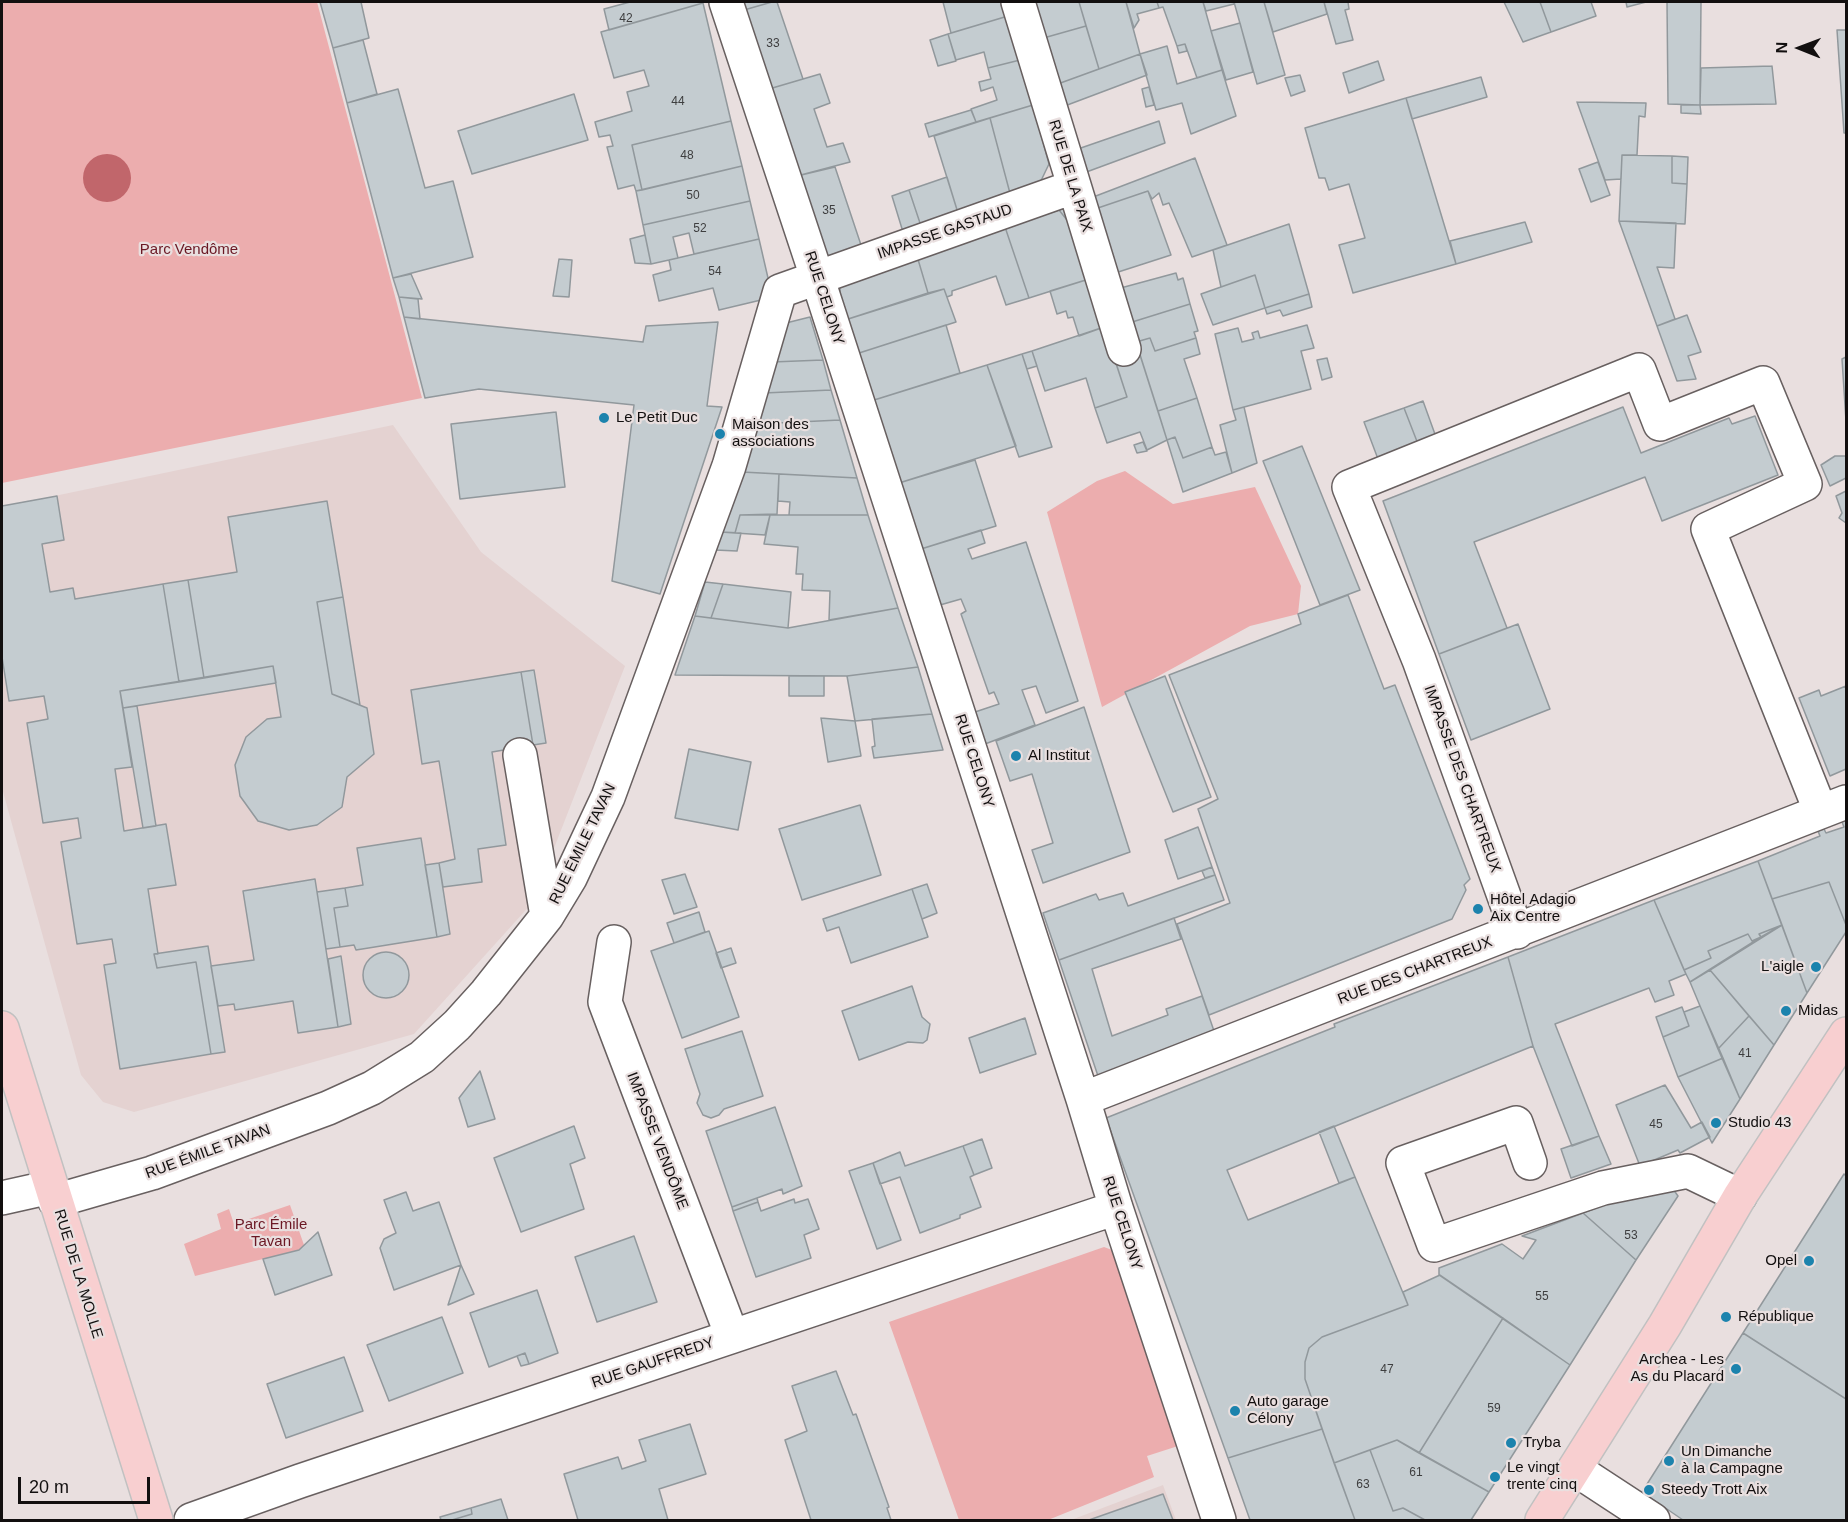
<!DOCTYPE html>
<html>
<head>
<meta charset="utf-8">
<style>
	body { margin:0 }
	#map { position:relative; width:1848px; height:1522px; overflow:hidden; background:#e9dfdf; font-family:Arial,sans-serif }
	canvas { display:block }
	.frame { position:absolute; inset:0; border:3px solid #120f0f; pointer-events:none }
	.north { position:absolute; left:1770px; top:18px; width:60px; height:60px; -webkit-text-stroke:4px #e9dfdf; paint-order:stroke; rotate:271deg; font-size:16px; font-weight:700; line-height:24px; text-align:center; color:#120f0f }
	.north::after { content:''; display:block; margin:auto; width:21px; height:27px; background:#120f0f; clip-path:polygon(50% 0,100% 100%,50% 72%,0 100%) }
	.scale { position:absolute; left:18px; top:1477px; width:132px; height:27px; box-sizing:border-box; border:3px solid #120f0f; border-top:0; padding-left:8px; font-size:18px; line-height:21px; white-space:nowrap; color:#120f0f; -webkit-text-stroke:4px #e9dfdf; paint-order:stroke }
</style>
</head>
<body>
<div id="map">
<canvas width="1848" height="1522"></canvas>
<div class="frame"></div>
<div class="north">N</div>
<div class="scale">20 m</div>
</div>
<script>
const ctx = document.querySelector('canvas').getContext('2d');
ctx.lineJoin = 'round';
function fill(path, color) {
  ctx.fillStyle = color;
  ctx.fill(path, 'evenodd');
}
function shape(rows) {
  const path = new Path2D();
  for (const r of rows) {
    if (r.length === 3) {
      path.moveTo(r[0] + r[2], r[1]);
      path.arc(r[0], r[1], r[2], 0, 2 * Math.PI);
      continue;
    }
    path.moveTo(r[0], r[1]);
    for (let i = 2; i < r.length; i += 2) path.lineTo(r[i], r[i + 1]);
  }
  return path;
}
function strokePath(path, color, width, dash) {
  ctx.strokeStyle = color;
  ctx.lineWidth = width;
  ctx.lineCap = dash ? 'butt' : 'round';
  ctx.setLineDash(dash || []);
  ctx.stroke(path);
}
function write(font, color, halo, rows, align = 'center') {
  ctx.font = font + ' Arial,sans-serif';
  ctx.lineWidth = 4.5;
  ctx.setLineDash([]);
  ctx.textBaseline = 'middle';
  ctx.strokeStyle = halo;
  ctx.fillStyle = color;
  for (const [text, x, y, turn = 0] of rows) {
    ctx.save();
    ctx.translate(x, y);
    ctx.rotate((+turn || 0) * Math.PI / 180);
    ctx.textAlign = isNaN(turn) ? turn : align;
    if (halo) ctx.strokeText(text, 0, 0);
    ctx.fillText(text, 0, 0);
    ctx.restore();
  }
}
fill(shape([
	[393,425,481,552,625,666,533,902,414,1034,134,1112,103,1102,81,1075,2,788,2,507],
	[1163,1485,1176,1520,1071,1520]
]), '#e4d2d1');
fill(shape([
	[2,2,317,2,422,398,2,483],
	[1125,471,1173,504,1255,487,1301,586,1298,614,1250,626,1102,707,1047,512,1097,481],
	[290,1205,304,1245,299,1250,195,1276,184,1244,221,1229,217,1214,229,1209,234,1224],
	[1104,1247,1112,1250,1178,1446,1147,1456,1154,1477,1048,1520,959,1520,889,1322]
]), '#ecadae');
fill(shape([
	[107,178,24]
]), '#c1666b');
const building = shape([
	[320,2,361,2,369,38,333,48,320,2],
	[630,2,702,2,703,3,609,30,604,9,630,2],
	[741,2,772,2,744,10,741,2],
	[772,2,777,2,803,79,769,89,744,10,772,2],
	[943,2,1004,2,1008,16,951,33,943,2],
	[1029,2,1079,2,1086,26,1040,39,1029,2],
	[1079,2,1126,2,1140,54,1099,69,1079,2],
	[1126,2,1157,2,1159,8,1137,14,1139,20,1134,28,1126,2],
	[1157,2,1203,2,1222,70,1197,78,1185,44,1177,46,1163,7,1159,8,1157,2],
	[1203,2,1234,2,1234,4,1206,11,1203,2],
	[1234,2,1264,2,1285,75,1257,84,1234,2],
	[1264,2,1324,2,1327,14,1273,32,1264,2],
	[1324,2,1348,2,1349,9,1345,10,1353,40,1336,44,1324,2],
	[1504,2,1540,2,1551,32,1523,42,1504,2],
	[1540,2,1591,2,1596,16,1551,32,1540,2],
	[1626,2,1646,2,1627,7,1626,2],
	[1667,2,1701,2,1700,105,1668,104,1667,2],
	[703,3,731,121,632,145,642,190,636,191,634,185,618,189,607,147,613,146,610,135,599,137,595,122,632,111,627,92,649,86,644,70,614,78,601,32,703,3],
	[1008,16,1020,60,988,68,984,52,956,60,948,34,1008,16],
	[1240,23,1253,72,1226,80,1211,31,1240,23],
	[1086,26,1099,69,1055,85,1040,39,1086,26],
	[1837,30,1846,30,1846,133,1844,133,1837,30],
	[948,34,956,61,938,66,930,40,948,34],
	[363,40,377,94,347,103,333,48,363,40],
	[1185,44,1187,51,1179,53,1177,46,1185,44],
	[1167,46,1177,84,1222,70,1236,116,1191,134,1182,103,1156,110,1140,54,1167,46],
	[1140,54,1147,75,1062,107,1055,85,1140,54],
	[1020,60,1033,105,976,122,971,109,997,100,993,87,981,91,979,82,991,79,988,68,1020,60],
	[1378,61,1384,80,1349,93,1343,73,1378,61],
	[1772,66,1776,104,1700,105,1701,68,1772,66],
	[820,74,830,103,814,109,827,147,843,143,850,162,797,176,769,89,820,74],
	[1300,75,1305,91,1291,96,1285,78,1300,75],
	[1481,77,1487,97,1412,119,1406,98,1481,77],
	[1149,87,1154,105,1146,107,1142,89,1149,87],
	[398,89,425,188,453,181,473,257,393,278,347,103,398,89],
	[574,94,588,140,472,174,458,131,574,94],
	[1406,98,1456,264,1353,293,1339,245,1365,238,1349,184,1329,190,1325,178,1319,178,1305,128,1406,98],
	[1577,102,1646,103,1645,117,1639,116,1637,155,1622,155,1621,179,1605,180,1577,102],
	[1033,105,1049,164,1037,189,1011,197,990,118,1033,105],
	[1681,105,1700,105,1701,114,1681,113,1681,105],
	[971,110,976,122,929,137,925,124,971,110],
	[990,118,1011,197,958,213,934,136,990,118],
	[731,121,742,166,642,190,632,145,731,121],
	[1159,121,1165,143,1081,174,1075,150,1159,121],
	[1622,155,1672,156,1672,183,1687,184,1685,224,1619,221,1622,155],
	[1672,156,1688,157,1687,184,1672,183,1672,156],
	[1195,158,1227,245,1192,257,1169,203,1163,205,1159,193,1152,199,1148,191,1092,210,1088,199,1195,158],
	[1598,162,1610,195,1591,202,1579,169,1598,162],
	[742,166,750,201,643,225,636,191,742,166],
	[835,167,861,245,823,258,797,176,835,167],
	[947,177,958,213,921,226,909,190,947,177],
	[909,190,921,226,903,232,892,196,909,190],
	[1148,191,1171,255,1112,274,1092,210,1148,191],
	[750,201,759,239,694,254,689,233,673,237,678,258,651,264,643,225,750,201],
	[1064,208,1071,225,1059,210,1064,208],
	[1059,210,1071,225,1089,279,1029,298,1005,227,1059,210],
	[1619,221,1676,223,1674,268,1657,267,1675,319,1657,326,1619,221],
	[1525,222,1532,242,1456,264,1450,241,1525,222],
	[1289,224,1309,294,1265,308,1255,275,1221,287,1213,250,1289,224],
	[1005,227,1029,298,1006,305,996,276,952,291,952,295,947,297,944,289,928,293,917,256,1005,227],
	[645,235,651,264,635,263,630,239,645,235],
	[759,239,768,278,761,300,719,310,713,288,659,301,653,275,671,270,669,260,759,239],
	[917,256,928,293,845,320,840,307,840,287,917,256],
	[559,259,572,260,569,297,553,296,559,259],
	[1176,273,1178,280,1183,278,1190,304,1129,323,1117,289,1176,273],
	[411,274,422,299,399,297,393,278,411,274],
	[1255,275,1265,308,1213,325,1201,294,1255,275],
	[1089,279,1104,327,1079,336,1073,317,1068,318,1066,311,1057,314,1050,291,1089,279],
	[944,289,956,322,856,354,845,320,944,289],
	[1309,294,1312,307,1283,316,1280,310,1267,314,1265,308,1309,294],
	[399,297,418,299,420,319,404,317,399,297],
	[1190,304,1198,331,1194,332,1196,338,1155,351,1150,338,1136,342,1129,323,1190,304],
	[1687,315,1701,352,1688,356,1696,379,1677,381,1657,326,1687,315],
	[404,317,643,342,646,326,718,322,707,406,722,407,660,594,612,581,634,405,479,389,425,398,404,317],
	[810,317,823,360,772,362,782,324,810,317],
	[946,325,960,373,871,401,856,354,946,325],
	[1307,325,1314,348,1301,351,1311,389,1233,410,1215,334,1238,328,1242,342,1254,339,1252,333,1258,331,1260,338,1307,325],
	[1104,327,1127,397,1095,408,1086,378,1045,391,1032,351,1104,327],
	[1150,338,1155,351,1196,338,1200,354,1184,359,1197,398,1158,411,1136,342,1150,338],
	[1032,351,1037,366,1027,369,1022,354,1032,351],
	[1022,354,1052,447,1019,457,987,365,1022,354],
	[1140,355,1167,440,1147,450,1140,432,1107,443,1095,408,1127,397,1116,363,1140,355],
	[1846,357,1846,421,1842,359,1846,357],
	[1327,358,1332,377,1322,380,1317,360,1327,358],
	[823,360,831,390,764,393,772,362,823,360],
	[987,365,1016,446,899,483,871,401,987,365],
	[831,390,840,420,756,424,764,393,831,390],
	[1197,398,1212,447,1183,458,1175,437,1167,440,1158,411,1197,398],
	[1423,401,1436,437,1418,444,1404,408,1423,401],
	[1244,407,1257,463,1232,473,1220,425,1236,420,1233,410,1244,407],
	[1623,407,1641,453,1729,418,1732,424,1755,416,1778,475,1662,521,1645,477,1474,542,1507,628,1439,654,1383,501,1623,407],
	[1404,408,1418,444,1378,459,1364,422,1404,408],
	[556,412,565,487,460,499,451,424,556,412],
	[840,420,857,478,742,472,756,424,840,420],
	[1175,437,1183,458,1212,447,1215,455,1226,452,1232,473,1183,492,1167,440,1175,437],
	[1143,442,1147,451,1137,453,1134,445,1143,442],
	[1302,446,1360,590,1320,605,1263,461,1302,446],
	[1835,456,1846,456,1846,478,1830,486,1821,465,1835,456],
	[975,460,996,526,921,549,899,483,975,460],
	[742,472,779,474,777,514,740,515,735,533,721,532,742,472],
	[779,474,857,478,868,515,789,515,790,502,778,501,779,474],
	[1846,491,1846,523,1839,518,1842,513,1836,496,1846,491],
	[57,496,64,540,42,544,50,592,73,588,75,599,163,584,179,682,120,691,132,767,115,769,124,831,166,824,176,885,148,889,158,954,154,954,157,968,196,962,211,1054,120,1069,104,965,116,963,112,939,77,944,61,842,81,838,78,818,43,823,27,723,48,719,44,696,9,701,2,657,2,506,57,496],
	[327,501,343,597,317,602,332,694,367,708,374,754,347,777,342,807,317,825,289,830,258,821,240,796,235,765,246,737,267,719,281,717,273,666,204,678,188,580,237,572,228,517,327,501],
	[740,515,770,515,765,535,735,533,740,515],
	[770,515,868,515,898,608,829,620,830,591,802,590,803,574,796,574,798,547,764,544,770,515],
	[981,530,985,543,968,549,972,559,1026,542,1078,701,1046,713,1036,686,1022,690,1035,725,985,744,975,712,999,704,994,692,989,694,961,614,966,611,961,599,940,605,921,549,981,530],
	[721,532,741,533,737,551,715,550,721,532],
	[188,580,204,678,179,682,163,584,188,580],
	[705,582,723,584,711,618,695,616,705,582],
	[723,584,791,592,788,628,711,618,723,584],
	[1348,595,1384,689,1395,685,1470,879,1464,885,1466,890,1452,919,1209,1015,1177,924,1230,903,1198,809,1218,799,1169,675,1301,624,1298,614,1348,595],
	[343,597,360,705,332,694,317,602,343,597],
	[898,608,918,667,847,676,675,675,695,616,788,628,898,608],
	[1518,624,1550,709,1471,740,1439,654,1518,624],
	[273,666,276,683,123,708,120,691,273,666],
	[918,667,932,714,855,721,847,676,918,667],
	[534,670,546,743,533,745,521,672,534,670],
	[521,672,533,745,492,752,506,845,478,849,482,882,443,887,439,863,455,859,439,761,422,764,411,690,521,672],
	[789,676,824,676,824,696,789,696,789,676],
	[1165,676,1211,797,1173,812,1125,692,1165,676],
	[1846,686,1846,769,1830,776,1799,698,1819,690,1821,696,1846,686],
	[137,706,156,826,143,828,123,708,137,706],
	[1084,707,1130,852,1043,883,1032,850,1053,843,1032,774,1010,781,996,741,1084,707],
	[932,714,943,750,874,758,872,747,875,746,872,719,932,714],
	[821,718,855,721,861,756,828,762,821,718],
	[689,749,751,762,738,830,675,818,689,749],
	[860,805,881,875,802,900,779,829,860,805],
	[1846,820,1846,925,1829,882,1772,899,1758,861,1820,836,1818,831,1824,829,1826,833,1844,827,1842,822,1846,820],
	[1198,827,1212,867,1178,879,1165,840,1198,827],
	[421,838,437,937,356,950,354,945,340,947,334,908,348,906,345,888,363,885,357,848,421,838],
	[1758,861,1782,925,1759,934,1761,937,1752,941,1748,934,1708,951,1711,958,1684,970,1654,900,1758,861],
	[439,863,450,934,437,937,425,865,439,863],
	[1212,867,1215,875,1205,878,1202,871,1212,867],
	[685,874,697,907,674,914,662,880,685,874],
	[1215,875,1224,900,1059,960,1043,913,1096,894,1099,900,1123,893,1128,906,1215,875],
	[315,879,338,1027,298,1033,293,1001,235,1010,234,1004,218,1006,211,966,254,960,243,891,315,879],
	[1829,882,1846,925,1846,932,1807,993,1772,899,1829,882],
	[927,884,937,913,922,919,912,889,927,884],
	[345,888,348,906,334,908,340,947,326,949,317,892,345,888],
	[912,889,928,937,851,963,839,927,827,931,823,919,912,889],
	[1654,900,1686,974,1669,981,1674,995,1655,1002,1649,988,1555,1024,1599,1136,1572,1146,1533,1046,1508,957,1654,900],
	[699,912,705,932,674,943,667,923,699,912],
	[1174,918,1181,939,1092,969,1112,1036,1168,1015,1166,1009,1202,996,1214,1031,1098,1076,1059,960,1174,918],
	[1782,925,1761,937,1759,934,1782,925],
	[1782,925,1807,993,1774,1045,1710,970,1782,925],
	[709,931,739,1017,682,1038,651,951,709,931],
	[1748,934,1752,941,1761,937,1690,982,1684,970,1711,958,1708,951,1748,934],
	[208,946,225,1052,211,1054,196,962,157,968,154,954,208,946],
	[731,948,736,963,721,968,716,953,731,948],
	[386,975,23],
	[341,956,351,1024,338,1027,328,959,341,956],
	[1508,957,1533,1046,1227,1170,1248,1220,1355,1177,1408,1305,1322,1337,1309,1348,1305,1362,1305,1379,1322,1429,1228,1458,1106,1118,1335,1027,1334,1024,1508,957],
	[1710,970,1749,1016,1718,1049,1690,982,1710,970],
	[912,986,922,1017,930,1024,927,1040,923,1043,908,1042,859,1060,842,1011,912,986],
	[1700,1006,1723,1058,1678,1077,1663,1037,1689,1026,1684,1012,1700,1006],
	[1682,1007,1689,1026,1663,1037,1656,1017,1682,1007],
	[1749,1016,1774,1045,1740,1099,1718,1049,1749,1016],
	[1025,1018,1036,1054,980,1073,969,1038,1025,1018],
	[742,1031,763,1096,724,1109,719,1115,711,1118,703,1115,697,1103,700,1094,685,1049,742,1031],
	[1723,1058,1740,1099,1712,1143,1678,1077,1723,1058],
	[480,1071,495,1119,468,1127,459,1098,480,1071],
	[1665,1085,1691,1128,1702,1122,1710,1137,1680,1153,1678,1150,1640,1166,1616,1105,1665,1085],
	[775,1107,802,1186,783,1194,782,1189,732,1207,706,1131,775,1107],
	[574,1126,585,1158,570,1164,584,1209,521,1232,494,1158,574,1126],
	[1334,1126,1355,1177,1339,1183,1319,1132,1334,1126],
	[1599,1136,1611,1164,1571,1178,1561,1149,1599,1136],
	[982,1139,992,1168,974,1175,963,1146,982,1139],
	[963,1146,974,1175,970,1177,981,1207,960,1215,960,1218,920,1233,900,1177,880,1184,873,1163,900,1152,905,1166,963,1146],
	[873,1163,901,1240,877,1249,849,1171,873,1163],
	[1844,1174,1846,1176,1846,1399,1743,1333,1844,1174],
	[1673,1189,1678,1196,1636,1260,1583,1213,1624,1197,1673,1189],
	[406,1192,413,1211,439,1202,461,1265,394,1290,380,1248,384,1239,396,1233,384,1200,406,1192],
	[757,1198,758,1202,733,1211,732,1207,757,1198],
	[794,1199,795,1203,808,1199,819,1229,804,1235,811,1258,756,1277,733,1211,758,1202,761,1211,794,1199],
	[1583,1213,1636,1260,1570,1365,1439,1275,1439,1268,1502,1244,1523,1259,1536,1240,1522,1236,1583,1213],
	[318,1232,332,1275,275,1295,263,1259,299,1250,318,1232],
	[634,1236,657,1302,597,1322,575,1257,634,1236],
	[461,1265,474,1294,448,1305,461,1265],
	[1440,1275,1503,1318,1419,1453,1397,1440,1334,1463,1305,1379,1305,1362,1309,1348,1322,1337,1408,1305,1403,1292,1440,1275],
	[537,1290,558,1353,529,1364,525,1353,489,1367,470,1313,537,1290],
	[442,1317,463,1373,389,1401,367,1345,442,1317],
	[1503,1318,1570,1365,1489,1492,1419,1453,1503,1318],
	[1743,1333,1846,1399,1846,1520,1683,1520,1642,1492,1743,1333],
	[525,1353,529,1364,521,1366,517,1356,525,1353],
	[344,1357,363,1411,286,1438,267,1384,344,1357],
	[836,1371,853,1415,856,1414,889,1507,887,1508,891,1520,811,1520,785,1440,807,1431,792,1386,836,1371],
	[690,1424,706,1474,659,1489,668,1520,578,1520,564,1474,618,1457,622,1469,646,1461,639,1440,690,1424],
	[1322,1429,1355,1520,1250,1520,1228,1458,1322,1429],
	[1397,1440,1489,1492,1471,1520,1425,1520,1403,1508,1393,1511,1370,1450,1397,1440],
	[1370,1450,1393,1511,1403,1508,1425,1520,1355,1520,1334,1463,1370,1450],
	[1163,1494,1173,1520,1089,1520,1163,1494],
	[501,1499,508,1520,452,1520,472,1514,471,1508,501,1499],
	[471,1508,472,1514,452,1520,441,1520,440,1517,471,1508]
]);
fill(building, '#c4ccd0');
strokePath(building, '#91989c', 1.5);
const minor = shape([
	[726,2,820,286,1083,1099,1116,1208,1219,1520],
	[1018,2,1124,349],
	[520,755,547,916],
	[1517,932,1419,660,1349,487,1639,370,1660,424,1763,383,1805,484,1708,529,1820,810],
	[614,942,605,1002,732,1336],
	[1083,1099,1846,802],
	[1530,1163,1516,1123,1403,1163,1434,1245,1603,1188,1688,1171,1740,1196],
	[2,1198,51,1187],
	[55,1201,152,1173,328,1108,372,1088,422,1057,457,1025,486,993,547,916,570,878,608,797,729,466,780,291,1073,187],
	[1575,1469,1653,1520],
	[191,1520,300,1481,1116,1208]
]);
const major = shape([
	[2,1028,156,1520],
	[1542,1520,1665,1325,1740,1196,1846,1034]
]);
strokePath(minor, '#686060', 36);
strokePath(major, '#c1c1c1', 36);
strokePath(minor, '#fff', 33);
strokePath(major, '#f8cfd0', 33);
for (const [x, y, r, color] of [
	[604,418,6,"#1c83ad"],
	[720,434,6,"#1c83ad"],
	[1016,756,6,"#1c83ad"],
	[1478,909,6,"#1c83ad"],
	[1816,967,6,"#1c83ad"],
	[1786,1011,6,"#1c83ad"],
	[1716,1123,6,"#1c83ad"],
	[1809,1261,6,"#1c83ad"],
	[1726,1317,6,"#1c83ad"],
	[1736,1369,6,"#1c83ad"],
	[1235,1411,6,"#1c83ad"],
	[1511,1443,6,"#1c83ad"],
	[1669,1461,6,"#1c83ad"],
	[1495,1477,6,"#1c83ad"],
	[1649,1490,6,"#1c83ad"]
]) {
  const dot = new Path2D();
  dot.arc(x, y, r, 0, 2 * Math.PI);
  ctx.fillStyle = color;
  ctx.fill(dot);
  strokePath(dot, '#e9dfdf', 2);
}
write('12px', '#3e3e3f', null, [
	["42",626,19],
	["33",773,44],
	["44",678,102],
	["48",687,156],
	["50",693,196],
	["35",829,211],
	["52",700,229],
	["54",715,272],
	["41",1745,1054],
	["45",1656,1125],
	["53",1631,1236],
	["55",1542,1297],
	["47",1387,1370],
	["59",1494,1409],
	["61",1416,1473],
	["63",1363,1485]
]);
write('15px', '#120f0f', '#e9dfdf', [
	["RUE DE LA PAIX",1070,176,73],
	["IMPASSE GASTAUD",945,232,-19],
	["RUE CELONY",824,298,72],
	["RUE CELONY",974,761,72],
	["IMPASSE DES CHARTREUX",1462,779,70],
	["RUE ÉMILE TAVAN",583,844,-64],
	["RUE DES CHARTREUX",1415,971,-21],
	["IMPASSE VENDÔME",657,1141,69],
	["RUE ÉMILE TAVAN",208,1152,-20],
	["RUE CELONY",1122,1223,72],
	["RUE DE LA MOLLE",78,1274,73],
	["RUE GAUFFREDY",653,1363,-19]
]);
write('15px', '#6b1824', '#e9dfdf', [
	["Parc Vendôme",189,250],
	["Parc Émile",271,1225],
	["Tavan",271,1242]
]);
write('15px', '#120f0f', '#e9dfdf', [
	["Le Petit Duc",616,418],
	["Maison des",732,425],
	["associations",732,442],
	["Al Institut",1028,756],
	["Hôtel Adagio",1490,900],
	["Aix Centre",1490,917],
	["L'aigle",1804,967,"right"],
	["Midas",1798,1011],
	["Studio 43",1728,1123],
	["Opel",1797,1261,"right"],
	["République",1738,1317],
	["Archea - Les",1724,1360,"right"],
	["As du Placard",1724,1377,"right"],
	["Auto garage",1247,1402],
	["Célony",1247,1419],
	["Tryba",1523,1443],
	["Un Dimanche",1681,1452],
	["à la Campagne",1681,1469],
	["Le vingt",1507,1468],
	["trente cinq",1507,1485],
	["Steedy Trott Aix",1661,1490]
], 'left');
</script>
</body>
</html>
